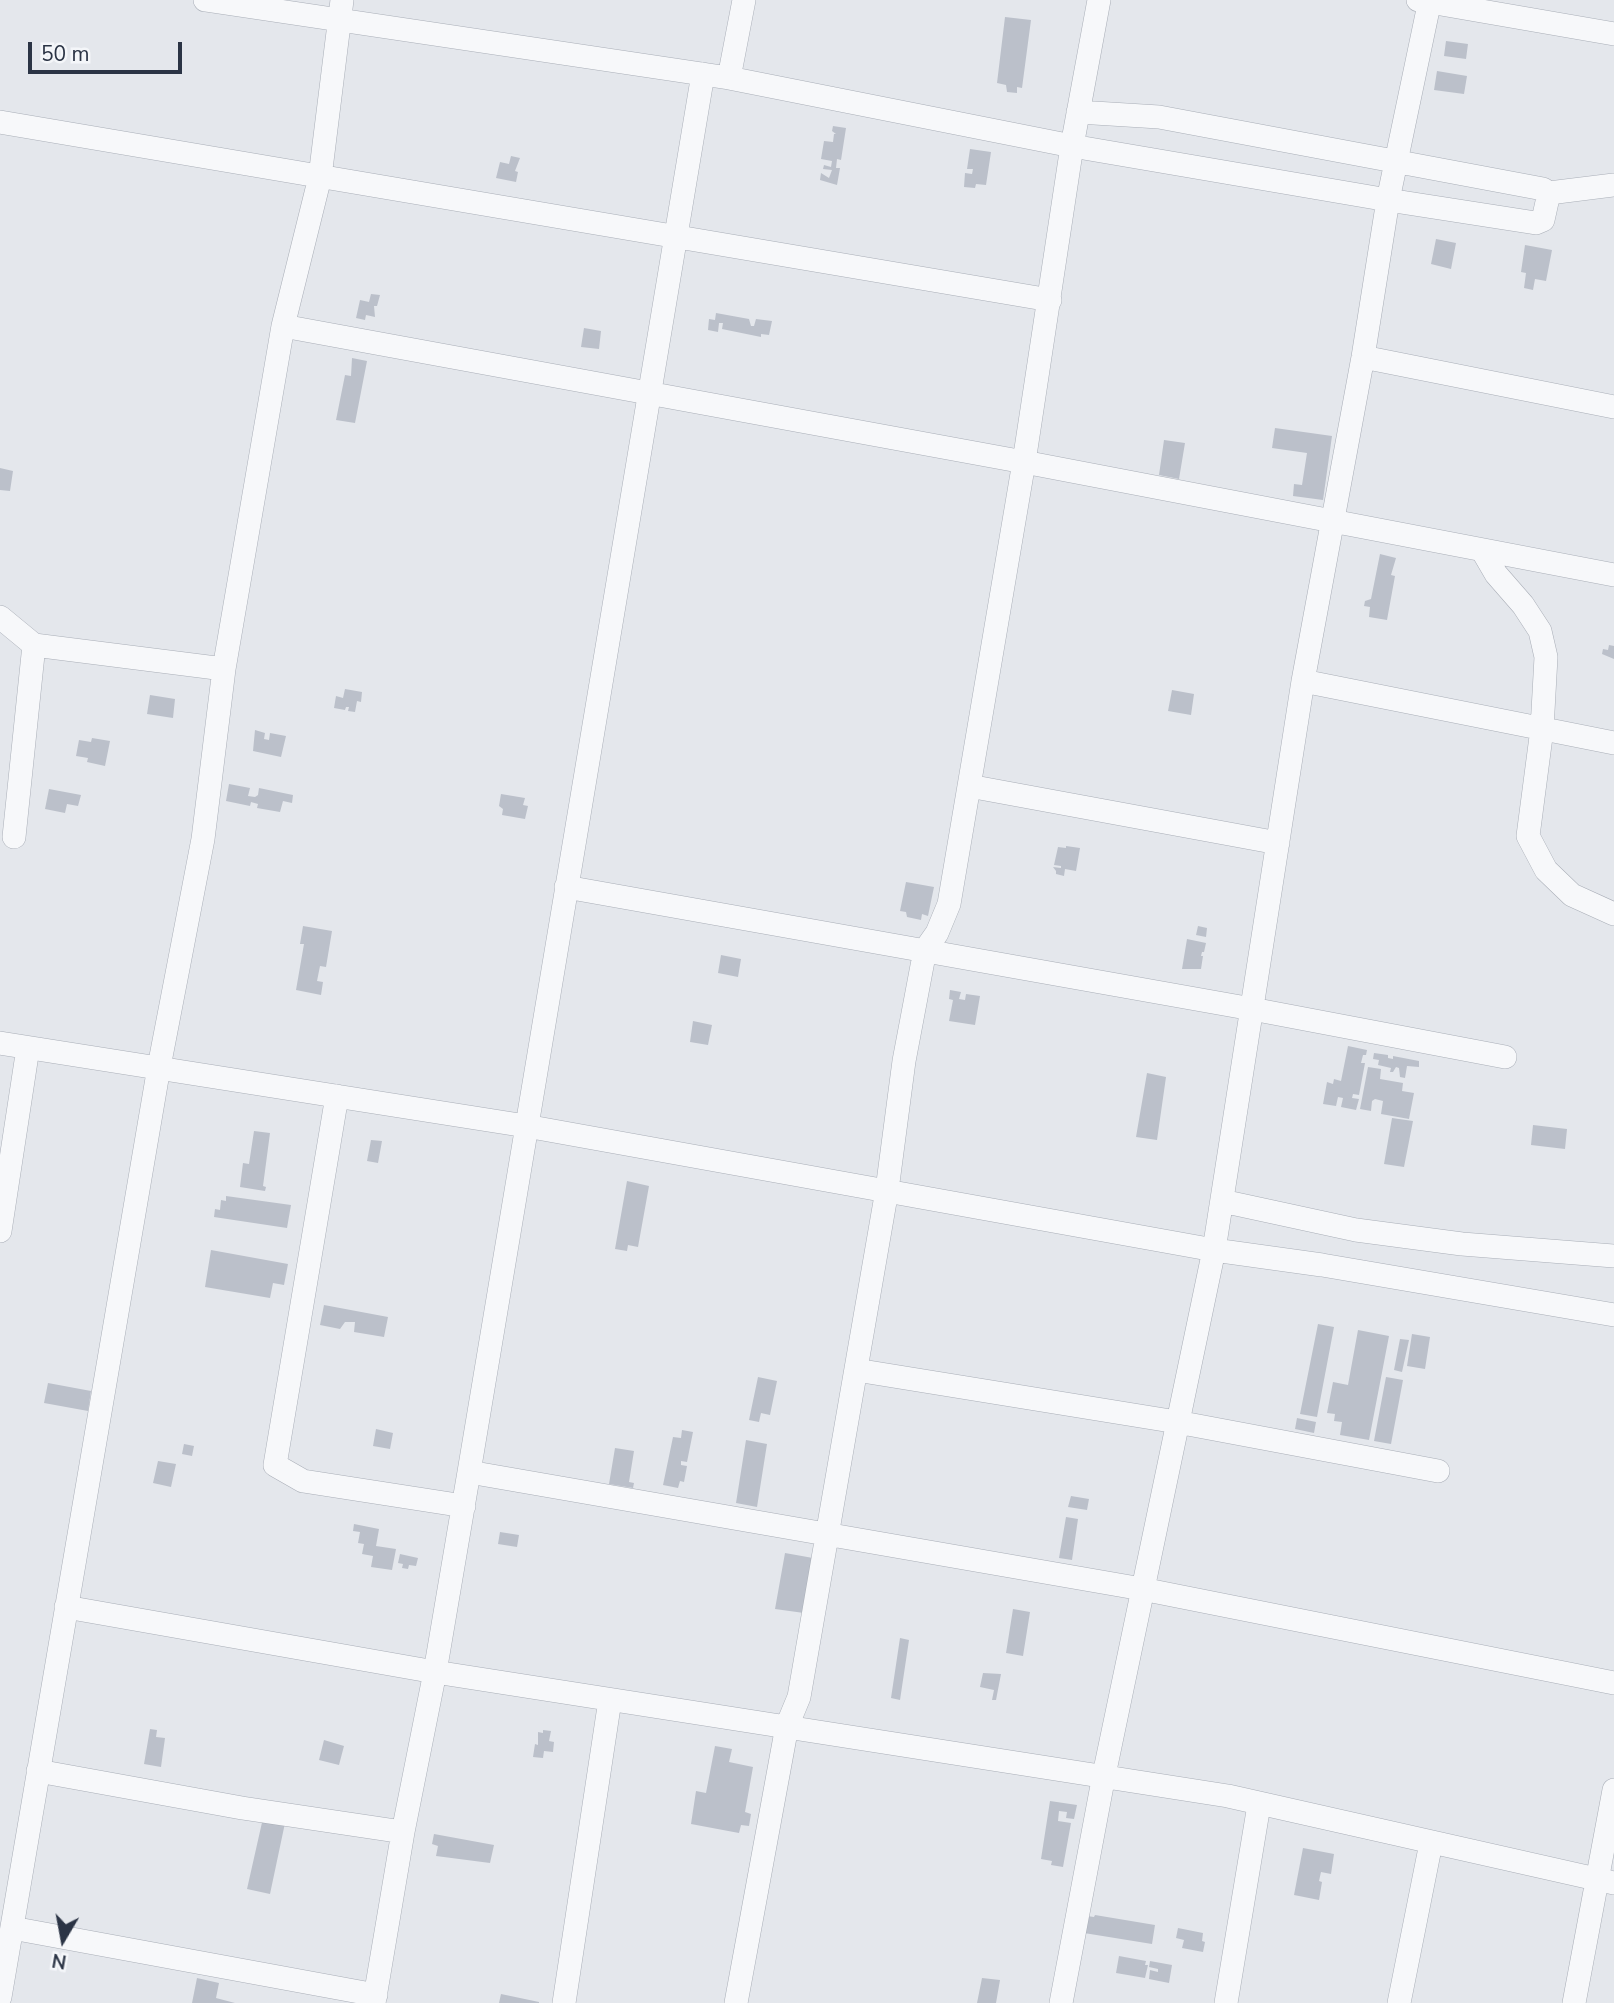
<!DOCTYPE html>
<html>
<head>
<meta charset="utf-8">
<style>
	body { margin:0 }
	#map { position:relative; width:1614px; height:2003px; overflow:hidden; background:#e4e7ec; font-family:"Nunito Sans",sans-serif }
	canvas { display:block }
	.north { position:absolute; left:28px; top:1905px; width:70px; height:70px; -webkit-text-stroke:5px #f4f6f9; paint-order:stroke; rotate:190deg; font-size:19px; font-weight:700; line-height:28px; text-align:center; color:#2b3445 }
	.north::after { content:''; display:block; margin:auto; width:24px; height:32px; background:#2b3445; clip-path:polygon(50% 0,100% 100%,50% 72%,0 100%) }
	.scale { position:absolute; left:28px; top:42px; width:154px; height:32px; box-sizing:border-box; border:4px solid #2b3445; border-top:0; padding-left:9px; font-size:21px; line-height:24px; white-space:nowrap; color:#2b3445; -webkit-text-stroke:5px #f4f6f9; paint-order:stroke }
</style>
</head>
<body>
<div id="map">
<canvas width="1614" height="2003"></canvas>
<div class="north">N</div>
<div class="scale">50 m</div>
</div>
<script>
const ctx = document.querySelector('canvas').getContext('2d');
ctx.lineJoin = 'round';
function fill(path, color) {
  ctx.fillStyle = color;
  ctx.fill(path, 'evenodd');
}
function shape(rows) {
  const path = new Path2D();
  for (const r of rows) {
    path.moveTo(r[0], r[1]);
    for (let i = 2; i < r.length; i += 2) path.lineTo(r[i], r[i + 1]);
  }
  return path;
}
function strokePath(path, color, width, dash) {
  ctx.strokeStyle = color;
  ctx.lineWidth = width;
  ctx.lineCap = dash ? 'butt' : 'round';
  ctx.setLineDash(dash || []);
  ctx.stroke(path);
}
fill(shape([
	[1005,17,1031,20,1022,88,1017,87,1017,93,1007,92,1006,85,997,83],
	[1446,41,1468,44,1466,59,1444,56],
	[1437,71,1467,76,1464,94,1434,90],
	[833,126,846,128,841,160,837,159,836,168,840,168,837,185,820,180,821,173,829,178,832,170,823,169,824,165,831,167,832,161,821,159,824,141,833,142,834,134,836,134,832,131],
	[970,149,991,152,986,185,976,184,975,188,964,187,965,173,972,174,973,169,967,169],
	[511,156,520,158,515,171,518,172,516,182,496,178,500,162,509,164],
	[1436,239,1456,243,1451,269,1431,264],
	[1525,245,1552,250,1546,281,1535,279,1533,290,1524,288,1526,273,1521,272],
	[371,294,380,295,377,306,374,306,375,317,366,315,365,320,356,318,360,300,369,302],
	[716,313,749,319,751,326,754,326,756,319,772,321,769,335,761,334,761,337,722,329,723,323,719,323,718,332,708,330,709,319,715,320],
	[584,328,601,331,599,349,581,347],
	[352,358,367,361,355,423,336,420,345,375,351,376],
	[1275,428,1332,436,1323,500,1293,496,1294,484,1302,485,1307,453,1272,448],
	[1164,440,1185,443,1179,479,1159,475],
	[0,468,13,471,10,491,0,490],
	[1380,554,1396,558,1391,575,1395,576,1387,620,1369,617,1370,607,1364,606,1365,601,1371,599],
	[1609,645,1614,646,1614,659,1602,654,1603,649,1608,650],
	[345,689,362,692,361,702,357,701,355,712,348,711,349,707,346,707,345,710,334,708,336,696,343,698],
	[1172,690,1194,694,1191,715,1168,711],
	[150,695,175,699,173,718,147,714],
	[255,730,265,733,264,739,269,740,270,733,286,736,281,757,253,751],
	[92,738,110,741,105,766,87,762,88,758,76,756,79,740,91,742],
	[229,784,250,788,248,796,255,797,258,795,259,788,293,795,292,803,283,801,280,812,257,808,258,804,251,802,250,806,226,801],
	[49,789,81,795,78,806,67,804,65,813,45,809],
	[501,794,525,798,523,805,528,806,525,819,502,815,503,809,499,806],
	[1066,846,1080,848,1076,871,1065,869,1064,876,1056,874,1056,871,1053,867,1061,868,1061,866,1054,865,1058,847,1066,848],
	[906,882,934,887,928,916,922,914,921,920,907,917,906,912,900,911],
	[303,926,332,931,326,967,320,966,317,981,323,982,321,995,296,990,304,944,300,944],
	[1198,926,1207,928,1206,937,1196,935],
	[1187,939,1206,943,1204,952,1202,952,1201,956,1203,956,1201,969,1182,969],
	[721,955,741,959,738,977,718,973],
	[950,990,961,992,959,999,965,1000,966,994,980,996,975,1025,949,1021,953,1000,949,999],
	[693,1021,712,1025,708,1045,690,1042],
	[1348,1046,1367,1050,1366,1055,1363,1055,1361,1063,1365,1063,1359,1095,1353,1094,1352,1098,1359,1099,1356,1110,1341,1107,1343,1098,1338,1097,1336,1106,1323,1104,1327,1082,1333,1084,1334,1079,1341,1081],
	[1374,1053,1388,1055,1388,1058,1393,1059,1393,1056,1419,1061,1419,1067,1407,1066,1405,1078,1400,1077,1399,1068,1396,1067,1393,1072,1390,1072,1391,1068,1378,1065,1379,1060,1373,1059],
	[1368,1067,1381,1069,1380,1079,1403,1083,1402,1091,1414,1093,1409,1119,1381,1114,1383,1101,1375,1099,1372,1101,1371,1111,1360,1109],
	[1147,1073,1166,1077,1157,1140,1136,1137],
	[1392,1118,1413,1121,1404,1167,1384,1164],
	[1533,1125,1567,1129,1565,1149,1531,1145],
	[254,1131,270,1133,263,1186,266,1187,265,1191,240,1187,243,1163,249,1164],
	[371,1140,382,1141,378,1163,367,1161],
	[627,1181,649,1186,638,1247,628,1245,627,1251,615,1249],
	[226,1196,291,1205,287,1228,214,1217,215,1209,220,1210,221,1200,226,1201],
	[211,1250,288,1264,284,1285,273,1283,270,1298,205,1287],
	[324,1305,388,1317,384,1337,354,1332,355,1322,345,1322,340,1329,320,1325],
	[1318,1324,1334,1327,1317,1417,1300,1414],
	[1358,1330,1389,1336,1369,1440,1340,1435,1342,1422,1334,1421,1335,1414,1327,1413,1333,1382,1348,1385],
	[1412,1334,1430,1337,1425,1369,1407,1366],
	[1400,1339,1409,1340,1402,1372,1394,1370],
	[758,1377,777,1381,770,1415,761,1413,759,1422,749,1420],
	[1386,1377,1403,1380,1391,1444,1374,1441],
	[48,1383,91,1391,88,1411,44,1403],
	[1297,1418,1316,1422,1314,1433,1295,1429],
	[376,1429,393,1433,390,1449,373,1446],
	[682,1430,693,1432,687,1462,681,1461,681,1465,687,1466,684,1482,680,1481,678,1488,663,1485,673,1437,681,1438],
	[746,1440,767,1444,757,1507,736,1503],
	[184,1444,194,1446,192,1456,182,1454],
	[615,1448,634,1451,629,1482,634,1483,633,1488,609,1484],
	[158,1461,176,1464,171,1487,153,1483],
	[1071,1496,1089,1499,1087,1510,1068,1507],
	[1066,1517,1078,1519,1072,1560,1059,1558],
	[354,1524,379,1529,376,1546,396,1549,392,1570,371,1567,373,1556,362,1554,364,1544,358,1543,360,1532,353,1531],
	[500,1532,519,1535,517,1547,498,1544],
	[785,1553,813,1558,804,1613,775,1609],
	[400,1554,418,1558,416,1566,409,1565,408,1569,402,1568,403,1564,398,1563],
	[1013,1609,1030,1612,1023,1656,1006,1653],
	[900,1638,909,1640,900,1700,891,1698],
	[983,1673,1001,1674,996,1700,992,1700,994,1690,980,1687],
	[150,1729,157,1730,156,1737,165,1738,161,1767,144,1764],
	[543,1730,551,1731,549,1741,554,1742,553,1752,544,1751,543,1758,533,1757,535,1744,538,1745,538,1732,543,1733],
	[324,1740,344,1746,339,1765,319,1760],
	[715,1746,732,1749,729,1762,753,1767,745,1812,751,1814,749,1826,741,1825,739,1833,691,1824,696,1791,706,1793],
	[1050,1801,1077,1805,1074,1819,1066,1818,1067,1812,1059,1811,1058,1821,1071,1823,1063,1867,1051,1865,1052,1861,1041,1859],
	[263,1818,285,1823,270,1894,247,1889],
	[434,1834,494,1845,490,1863,436,1856,438,1846,432,1844],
	[1303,1848,1334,1854,1331,1874,1321,1872,1319,1881,1322,1882,1319,1900,1294,1895],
	[1095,1915,1155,1925,1152,1944,1084,1933,1087,1916,1094,1917],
	[1178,1928,1203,1933,1202,1941,1205,1942,1203,1952,1182,1948,1184,1940,1176,1938],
	[1119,1956,1146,1961,1145,1965,1148,1965,1145,1978,1116,1973],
	[1150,1961,1172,1965,1169,1983,1149,1979,1150,1970,1158,1972,1158,1969,1149,1967],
	[197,1978,219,1983,216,1998,235,2003,192,2003],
	[982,1978,1000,1980,996,2003,977,2003],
	[501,1994,539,2002,539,2003,499,2003]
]), '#bbc0ca');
const street = shape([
	[205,0,729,78,1072,146,1388,200,1536,223,1543,220,1549,193,1543,189,1159,117,1078,112],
	[1418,0,1614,34],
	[729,78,744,0],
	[0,122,1050,300],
	[1549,193,1614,185],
	[283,326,1024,462,1614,575],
	[1363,357,1614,407],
	[1482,550,1496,574,1523,605,1540,631,1546,657,1542,729,1528,836,1546,870,1572,895,1614,914],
	[0,617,34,645,224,669],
	[1303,681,1614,743],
	[969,786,1278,843],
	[14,837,34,645],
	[566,887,1252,1009,1505,1057],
	[0,1043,526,1126,1214,1250,1322,1265,1614,1315],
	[337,1096,275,1465,303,1481,464,1506],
	[1222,1201,1356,1230,1462,1244,1614,1256],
	[0,1231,28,1048],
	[856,1370,1177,1422,1438,1471],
	[469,1472,1142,1589,1614,1683],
	[66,1607,435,1672,1228,1796,1614,1883],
	[38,1771,242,1808,403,1832],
	[12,1928,376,1995],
	[0,1997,159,1067,203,839,224,669,283,326,320,177,342,0],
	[374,2003,403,1832,435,1672,469,1472,703,74],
	[564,2003,610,1700],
	[736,2003,787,1726,799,1697,887,1190,904,1061,925,950,937,933,949,904,1024,462,1072,146,1099,0],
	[1061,2003,1104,1775,1214,1250,1303,681,1363,357,1388,200,1430,0],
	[1226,2003,1259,1805],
	[1399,2003,1431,1843],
	[1574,2003,1614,1790]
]);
strokePath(street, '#a9aeb7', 24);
strokePath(street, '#f7f8fa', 23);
</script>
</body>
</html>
